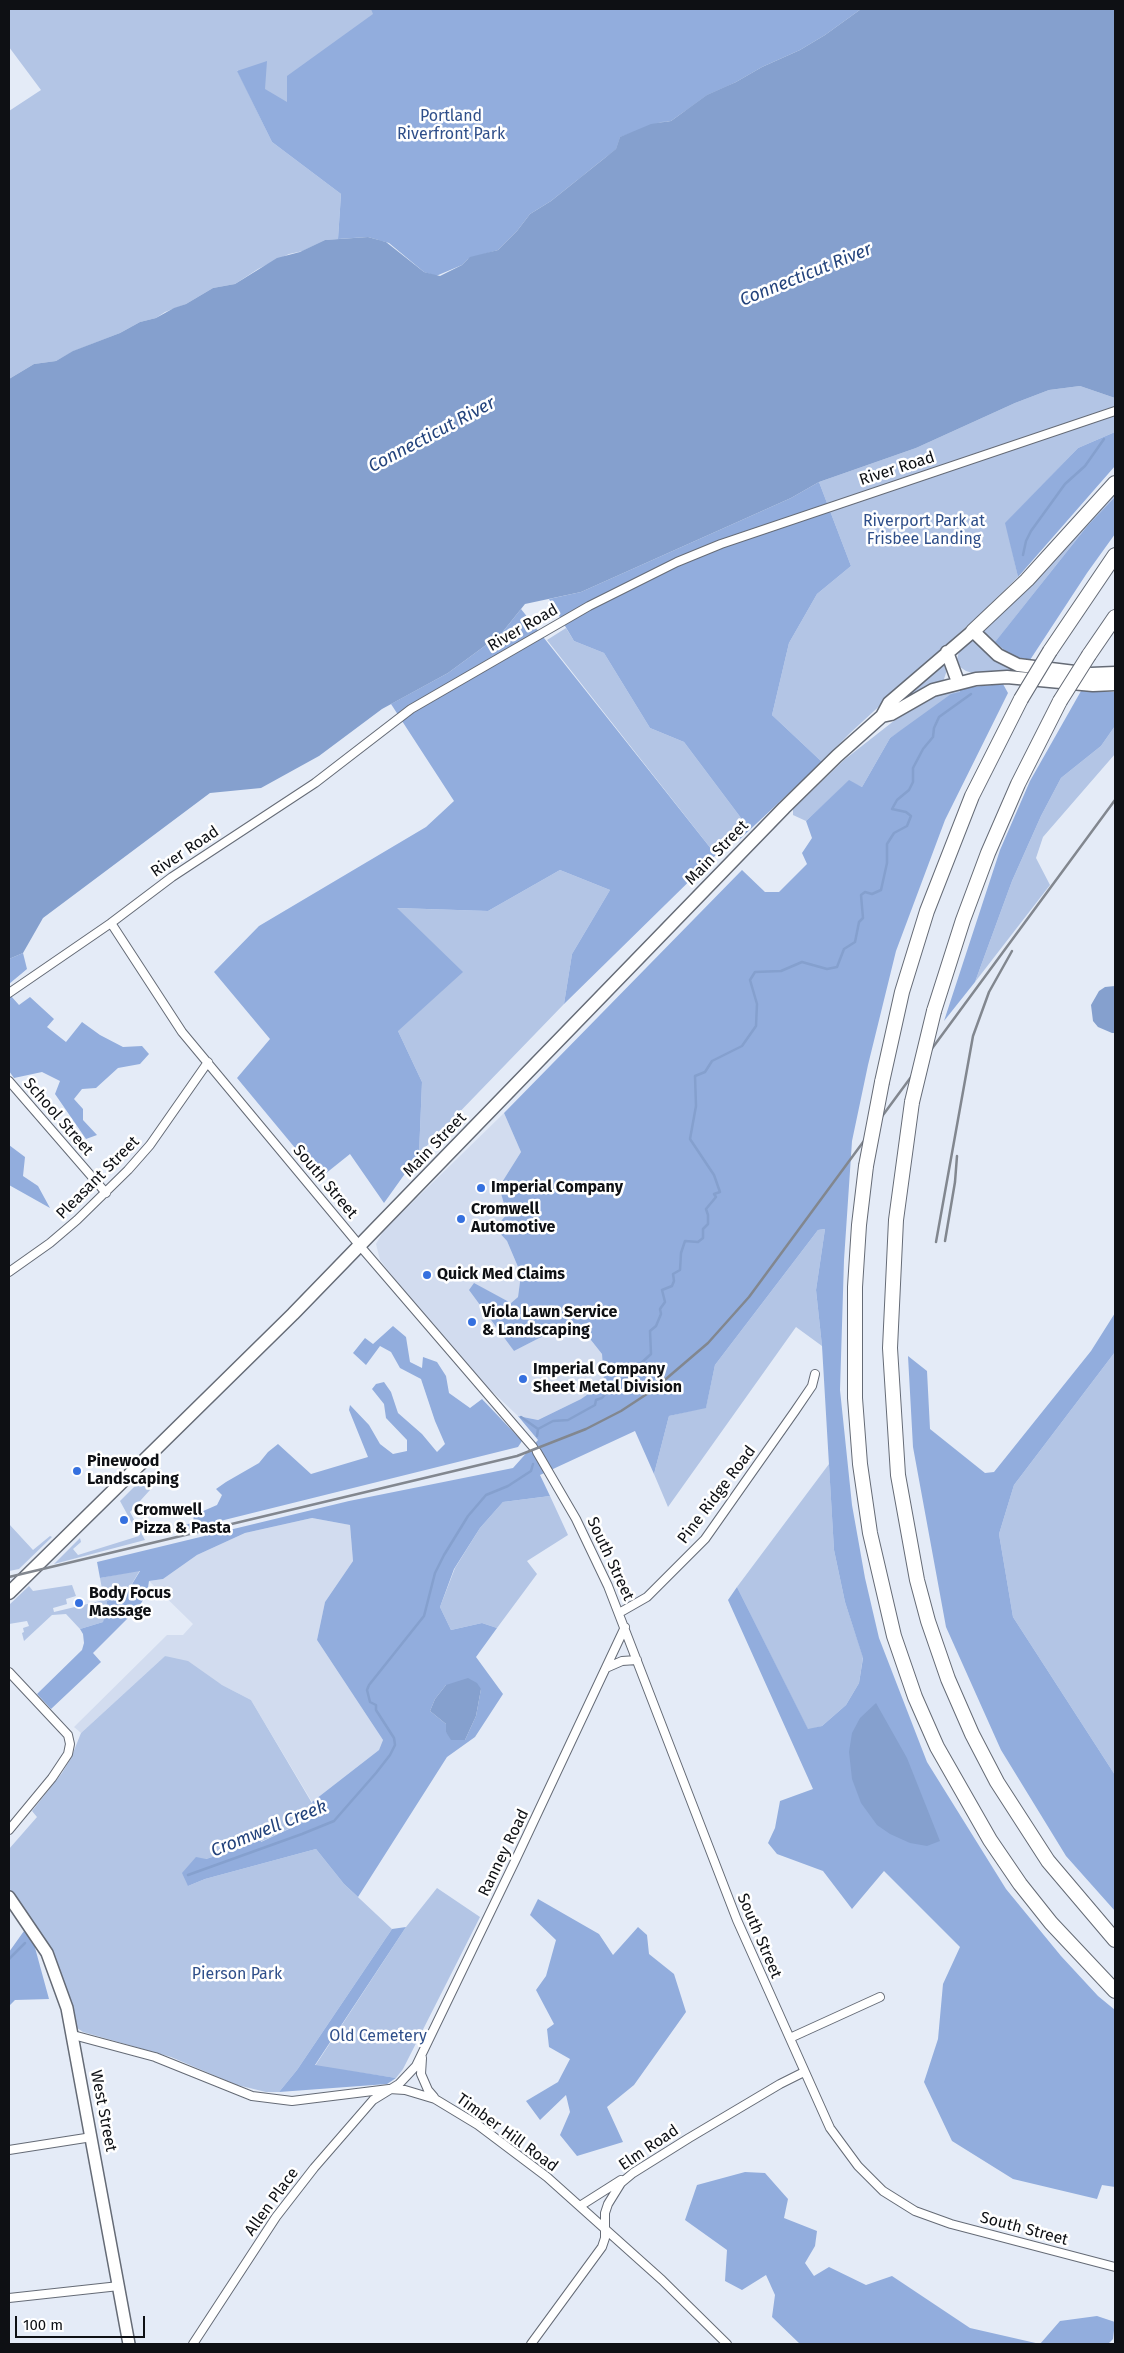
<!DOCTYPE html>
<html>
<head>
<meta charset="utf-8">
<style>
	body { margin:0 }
	#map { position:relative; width:1124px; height:2353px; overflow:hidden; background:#e4ebf7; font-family:"Fira Sans",sans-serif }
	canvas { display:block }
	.frame { position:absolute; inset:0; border:10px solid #0e1014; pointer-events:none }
	.scale { position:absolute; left:15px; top:2316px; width:130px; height:22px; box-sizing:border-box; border:2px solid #0e1014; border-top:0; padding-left:6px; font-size:15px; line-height:18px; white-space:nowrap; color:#0e1014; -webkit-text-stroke:4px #fff; paint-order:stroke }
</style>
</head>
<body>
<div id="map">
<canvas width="1124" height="2353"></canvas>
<div class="frame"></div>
<div class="scale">100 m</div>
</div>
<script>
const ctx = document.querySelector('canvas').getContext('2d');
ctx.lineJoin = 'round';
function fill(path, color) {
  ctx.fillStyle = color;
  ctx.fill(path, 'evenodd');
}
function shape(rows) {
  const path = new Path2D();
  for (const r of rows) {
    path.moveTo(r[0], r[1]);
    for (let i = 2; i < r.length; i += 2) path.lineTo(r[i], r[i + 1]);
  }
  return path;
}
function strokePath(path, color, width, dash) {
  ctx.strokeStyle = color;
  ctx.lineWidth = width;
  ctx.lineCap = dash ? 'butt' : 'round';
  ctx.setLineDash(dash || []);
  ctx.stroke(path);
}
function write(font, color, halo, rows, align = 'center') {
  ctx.font = font + ' "Fira Sans",sans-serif';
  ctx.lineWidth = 5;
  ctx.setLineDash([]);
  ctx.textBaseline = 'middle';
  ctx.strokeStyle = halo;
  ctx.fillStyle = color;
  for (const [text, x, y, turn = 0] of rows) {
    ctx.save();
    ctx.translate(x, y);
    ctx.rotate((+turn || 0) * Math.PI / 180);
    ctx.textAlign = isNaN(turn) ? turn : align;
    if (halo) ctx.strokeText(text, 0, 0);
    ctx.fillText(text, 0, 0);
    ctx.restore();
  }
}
fill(shape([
	[504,1113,521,1152,499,1187,507,1214,495,1228,507,1241,521,1274,518,1297,511,1303,474,1284,514,1351,553,1331,583,1330,602,1354,604,1383,581,1399,538,1420,518,1416,479,1379,405,1293,380,1260,376,1244,384,1230],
	[312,1518,350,1525,353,1561,325,1602,317,1640,383,1740,379,1750,312,1802,251,1700,165,1656,81,1733,74,1727,167,1635,183,1635,193,1624,149,1581,163,1579,197,1555,245,1533]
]), '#d2dcef');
fill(shape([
	[9,9,861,9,599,161,579,179,384,241,379,241,352,190,237,70,272,142,341,194,338,239,325,240,303,251,289,254,258,269,235,284,213,288,186,304,165,312,156,318,140,322,120,333,74,351,56,361,34,364,9,379,9,111,41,90,9,47],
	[1080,386,1115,398,1115,432,1078,448,1006,523,1018,577,979,615,850,733,822,762,772,715,789,643,817,594,851,566,819,482,916,448,1015,403,1049,390],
	[1115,489,1115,497,1088,525,996,641,1012,656,1030,660,1028,663,1001,651,979,631],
	[566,628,574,641,604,653,650,728,684,742,741,818,740,839,716,855,547,640],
	[973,641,1024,672,1022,674,976,674,966,671,960,667,957,659,959,652,962,645],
	[943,663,947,670,943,682,897,707,890,706],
	[960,688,961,692,890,738,862,787,849,781,806,821,793,815,793,809,844,760,895,720,926,700],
	[1115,726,1115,754,1043,837,1036,858,1050,885,975,982,1012,881,1041,816,1061,778,1101,746],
	[560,870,610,890,572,954,564,1004,419,1154,422,1082,398,1031,396,908,488,911],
	[825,1229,816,1290,822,1346,796,1327,668,1507,654,1474,669,1416,706,1407,715,1365,818,1230],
	[1115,1352,1115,1775,1013,1617,999,1534,1014,1485],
	[829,1464,834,1550,845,1602,863,1657,859,1683,846,1705,822,1726,808,1730,737,1587],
	[141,1480,150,1490,130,1512,145,1540,54,1564,80,1538,81,1542,73,1549,78,1555,139,1536,120,1501],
	[550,1496,568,1535,527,1561,537,1574,497,1628,482,1623,451,1630,440,1607,455,1568,480,1528,503,1502],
	[9,1524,33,1550,50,1536,52,1537,19,1569,9,1571],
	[140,1570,126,1594,107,1601,103,1622,80,1629,66,1614,52,1615,24,1641,22,1633,24,1632,23,1628,29,1626,27,1621,9,1624,9,1605,29,1586,33,1591,72,1585,76,1596,66,1599,67,1604,53,1608,54,1612,104,1600,100,1578],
	[165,1656,188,1661,222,1685,251,1700,319,1815,260,1842,259,1832,234,1850,206,1859,188,1886,205,1879,316,1849,344,1884,392,1929,297,2070,279,2092,266,2092,237,2085,171,2057,83,2032,77,2028,55,1957,9,1888,9,1849,37,1817,32,1811,62,1773,71,1758,81,1733],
	[437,1888,480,1917,403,2069,396,2078,315,2066,406,1927]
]), '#b3c5e5');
fill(shape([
	[371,9,861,9,825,35,800,50,762,67,736,82,707,95,671,121,661,122,620,137,616,149,551,201,530,214,517,231,498,250,468,259,462,265,436,276,424,272,389,243,368,237,338,239,341,194,272,142,237,71,267,61,265,89,287,102,287,76,373,14],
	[1115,432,1115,466,1018,577,1005,523,1078,448],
	[819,482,851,566,817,594,789,643,772,715,822,762,740,839,741,818,684,742,650,728,604,653,574,641,549,599,581,592,791,498],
	[1115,497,1115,534,1087,573,1030,660,1012,656,995,642,1088,525],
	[521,609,716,855,564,1004,572,954,610,890,560,870,488,911,397,908,463,972,398,1031,422,1082,419,1154,384,1203,350,1154,320,1178,237,1078,270,1039,214,972,259,926,426,827,454,801,391,704,448,673,501,634],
	[1003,684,1008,693,945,820,896,951,868,1065,852,1141,844,1260,840,1390,852,1505,865,1578,879,1638,927,1762,1006,1889,1061,1956,1098,1996,1115,2010,1115,2187,1102,2185,1097,2199,1013,2179,952,2141,924,2082,938,2039,943,1984,960,1947,884,1871,852,1909,823,1871,777,1854,768,1843,775,1828,780,1801,813,1789,728,1600,737,1587,808,1729,822,1726,846,1705,859,1683,863,1658,845,1602,834,1550,822,1346,816,1290,825,1229,818,1230,715,1365,706,1408,669,1416,654,1474,635,1431,540,1475,550,1496,503,1502,480,1528,454,1569,440,1607,451,1630,482,1623,497,1628,476,1657,503,1694,475,1737,447,1757,358,1897,344,1884,316,1849,205,1879,188,1886,182,1873,196,1857,206,1859,234,1850,233,1840,258,1832,261,1842,319,1815,312,1802,379,1750,383,1740,317,1640,325,1602,353,1561,350,1525,312,1518,245,1533,197,1555,163,1579,149,1581,147,1594,138,1608,93,1653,101,1662,51,1709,37,1694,82,1650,84,1643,83,1634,80,1629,103,1622,107,1601,126,1594,140,1571,100,1578,97,1562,349,1501,513,1468,538,1440,518,1416,538,1420,581,1399,604,1383,602,1354,583,1330,553,1331,514,1351,469,1290,474,1283,511,1303,518,1297,521,1274,507,1241,495,1228,507,1214,499,1187,521,1152,504,1113,742,870,765,892,779,892,807,864,802,853,812,838,806,821,849,780,862,787,890,738,951,694,960,692,960,688],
	[446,1685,481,1689,476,1716,465,1740,446,1732,446,1724,430,1711,435,1699],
	[1081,691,1115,692,1115,726,1101,746,1061,778,1041,816,1012,881,975,982,944,1021,1000,850,1030,781],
	[23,953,27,969,9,984,9,959],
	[11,996,19,1005,30,997,54,1019,47,1027,66,1042,82,1022,100,1035,123,1047,142,1046,149,1054,140,1064,118,1068,96,1088,82,1089,74,1099,83,1109,83,1120,97,1135,86,1139,55,1094,60,1081,42,1072,14,1078,9,1071,9,999],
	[9,1145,25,1157,23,1176,38,1186,50,1208,9,1185],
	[1115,1313,1115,1352,1014,1485,999,1534,1013,1617,1115,1775,1115,1911,1066,1856,1001,1750,946,1627,913,1447,908,1356,927,1371,930,1429,985,1473,994,1472,1091,1351],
	[393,1326,406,1337,410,1362,422,1368,423,1357,437,1362,446,1376,449,1393,470,1408,482,1399,522,1441,518,1447,188,1529,186,1525,193,1522,194,1515,217,1505,222,1495,216,1489,226,1482,259,1463,268,1452,278,1444,311,1474,368,1457,349,1410,350,1405,369,1425,380,1444,393,1454,407,1451,407,1440,386,1418,384,1404,372,1389,376,1384,384,1382,391,1392,398,1413,422,1434,437,1452,445,1444,435,1421,421,1379,400,1368,391,1352,380,1346,366,1365,353,1353,365,1338,373,1344],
	[538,1899,599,1934,613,1955,638,1927,647,1935,649,1954,674,1974,686,2012,634,2085,607,2107,623,2142,577,2156,560,2135,570,2112,566,2095,540,2120,526,2101,558,2082,570,2059,549,2047,547,2029,554,2024,536,1990,546,1976,556,1940,530,1915],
	[406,1927,315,2065,396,2078,387,2084,279,2092,297,2070,392,1929],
	[24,1931,34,1944,49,1999,15,2000,9,2006,9,1952],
	[745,2172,765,2173,788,2199,784,2218,817,2231,815,2246,805,2263,814,2276,829,2267,866,2285,892,2276,970,2328,1040,2344,800,2344,772,2317,775,2295,766,2275,742,2290,725,2281,727,2250,685,2220,697,2185],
	[1097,2316,1115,2322,1113,2339,1108,2344,1040,2344,1060,2321]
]), '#92addd');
fill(shape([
	[861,9,1115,9,1115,398,1080,386,1049,390,1015,403,916,448,819,482,791,498,581,592,525,604,501,634,448,673,382,709,319,756,261,788,210,793,43,918,23,953,9,959,9,379,34,364,56,361,73,351,120,333,140,322,156,318,174,308,186,304,213,288,235,284,277,258,300,252,325,240,368,237,386,242,424,272,440,276,462,265,470,257,498,250,517,231,530,214,551,201,616,149,620,137,651,124,671,121,707,95,736,82,762,67,800,50,825,35],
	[1115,986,1115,1033,1112,1033,1098,1027,1093,1021,1091,1005,1099,991,1105,987],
	[468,1678,477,1683,481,1689,476,1716,465,1740,451,1740,446,1732,446,1724,430,1711,435,1699,446,1685],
	[876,1703,907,1758,940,1841,927,1846,910,1843,890,1834,877,1825,861,1803,852,1779,849,1752,852,1733,860,1718]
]), '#85a0ce');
strokePath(shape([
	[1023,555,1026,541,1031,531,1065,484,1085,466,1104,439],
	[521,1417,538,1429,537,1436],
	[538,1429,553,1421,568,1420,595,1405,596,1400,602,1398,614,1384,634,1374,638,1366,651,1354,650,1331,656,1326,661,1314,660,1309,665,1302,662,1290,672,1286,674,1281,673,1274,680,1270,681,1253,685,1241,698,1242,703,1238,703,1229,708,1224,708,1215,706,1209,716,1197,714,1194,720,1192,714,1175,690,1139,696,1106,695,1076,705,1072,712,1061,742,1046,756,1026,757,1004,750,980,755,972,781,971,802,962,827,969,837,967,844,949,855,942,859,922,863,918,861,895,865,892,872,894,881,890,887,863,887,844,894,833,907,826,911,816,906,812,892,809,897,800,909,790,913,782,913,768,923,749,933,737,934,728,939,717,971,694],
	[188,1875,302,1834,334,1821,376,1773,390,1755,395,1745,394,1738,376,1710,376,1705,370,1702,367,1690,369,1685,424,1616,435,1573,444,1555,468,1516,486,1495,508,1486,531,1471,533,1464],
	[9,1959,25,1943]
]), '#85a0ce', 2.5);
const street = shape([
	[111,923,182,1032,360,1246,533,1447],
	[9,993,111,923,172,877,315,783,411,709,589,606,677,562,721,544,1115,411],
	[9,1081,106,1193],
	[9,1272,50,1243,77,1220,128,1170,150,1145,208,1062],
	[537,1452,576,1519,608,1586,737,1920,830,2128,858,2166,883,2191,915,2211,951,2224,1115,2267],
	[619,1613,647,1597,705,1539,795,1411,812,1386,815,1374],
	[606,1668,622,1661,637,1660],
	[9,1672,68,1735,70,1744,68,1754,52,1778,9,1830],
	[73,2035,155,2057,252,2096,292,2101,389,2089,405,2090,435,2099,478,2125,547,2177,662,2280,727,2344],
	[790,2038,880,1997],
	[422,2058,421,2074,428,2090,434,2097],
	[9,2150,92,2137],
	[580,2206,621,2180],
	[9,2298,119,2286],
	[193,2344,276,2217,314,2168,373,2100,399,2084,416,2066,515,1861,625,1627],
	[531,2344,602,2247,605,2238,605,2213,608,2204,621,2183,633,2173,689,2138,780,2084,804,2072]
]);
const secondary = shape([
	[9,1897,47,1953,67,2008,129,2344]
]);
const primary = shape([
	[947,652,958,682],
	[882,716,889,703,973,631,998,655,1018,665,1091,674,1115,673],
	[9,1593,293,1314,784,808,837,756,882,716,891,714,933,690,976,679,1007,677,1093,685,1115,684]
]);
const highway = shape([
	[973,631,1027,580,1115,483],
	[1050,651,1115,555],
	[1089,655,1115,617],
	[934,1011,963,920,988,853,1018,784,1060,701],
	[882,1082,902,992,927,911,972,796,1021,699],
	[912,1102,896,1220,890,1348,898,1475,917,1580,928,1621,948,1679,972,1734,997,1782,1048,1861,1115,1940],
	[866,1166,859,1225,855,1287,855,1398,860,1464,870,1533,894,1636,915,1697,937,1747,990,1840,1020,1884,1051,1923,1115,1991]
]);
strokePath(street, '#656b76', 10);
strokePath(secondary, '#656b76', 14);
strokePath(primary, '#656b76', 15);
strokePath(highway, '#656b76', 16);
strokePath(street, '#fff', 8);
strokePath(secondary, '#fff', 11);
strokePath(primary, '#fff', 12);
strokePath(highway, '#fff', 14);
strokePath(shape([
	[945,1241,955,1182,957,1156],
	[936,1242,973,1036,989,992,1012,951],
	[9,1577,517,1456,586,1429,621,1411,653,1390,708,1343,749,1297,1115,800]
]), '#82878f', 2.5);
const highwayBridge = shape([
	[1021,699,1050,651],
	[1060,701,1089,655],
	[912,1102,934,1011],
	[866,1166,882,1082]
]);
strokePath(highwayBridge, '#656b76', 16, []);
strokePath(highwayBridge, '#fff', 14);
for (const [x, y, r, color] of [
	[481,1188,5,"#3570df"],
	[461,1219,5,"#3570df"],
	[427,1275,5,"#3570df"],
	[472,1322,5,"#3570df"],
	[523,1379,5,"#3570df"],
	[77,1471,5,"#3570df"],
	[124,1520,5,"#3570df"],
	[79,1603,5,"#3570df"]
]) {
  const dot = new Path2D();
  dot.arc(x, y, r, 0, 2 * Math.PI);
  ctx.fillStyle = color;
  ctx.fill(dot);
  strokePath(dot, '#fff', 2);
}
write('16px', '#2f4f8a', '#fff', [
	["Portland",451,117],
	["Riverfront Park",451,135],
	["Riverport Park at",924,522],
	["Frisbee Landing",924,540],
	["Pierson Park",237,1975],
	["Old Cemetery",378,2037]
]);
write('16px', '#0e1014', '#fff', [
	["River Road",897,469,-18],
	["River Road",523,628,-30],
	["River Road",185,852,-34],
	["Main Street",717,853,-46],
	["School Street",58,1117,49],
	["Main Street",435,1145,-46],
	["Pleasant Street",98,1178,-45],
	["South Street",325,1182,50],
	["Pine Ridge Road",717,1495,-53],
	["South Street",610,1559,65],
	["Ranney Road",504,1853,-64],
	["South Street",759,1936,67],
	["West Street",103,2111,79],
	["Timber Hill Road",507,2133,36],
	["Elm Road",649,2148,-34],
	["Allen Place",272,2202,-54],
	["South Street",1024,2229,15]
]);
write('bold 16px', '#0e1014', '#fff', [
	["Imperial Company",491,1188],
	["Cromwell",471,1210],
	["Automotive",471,1228],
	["Quick Med Claims",437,1275],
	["Viola Lawn Service",482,1313],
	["& Landscaping",482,1331],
	["Imperial Company",533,1370],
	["Sheet Metal Division",533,1388],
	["Pinewood",87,1462],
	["Landscaping",87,1480],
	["Cromwell",134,1511],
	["Pizza & Pasta",134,1529],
	["Body Focus",89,1594],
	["Massage",89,1612]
], 'left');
write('italic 18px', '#23437c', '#fff', [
	["Connecticut River",806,275,-22],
	["Connecticut River",432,435,-28],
	["Cromwell Creek",269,1829,-22]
]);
</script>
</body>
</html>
